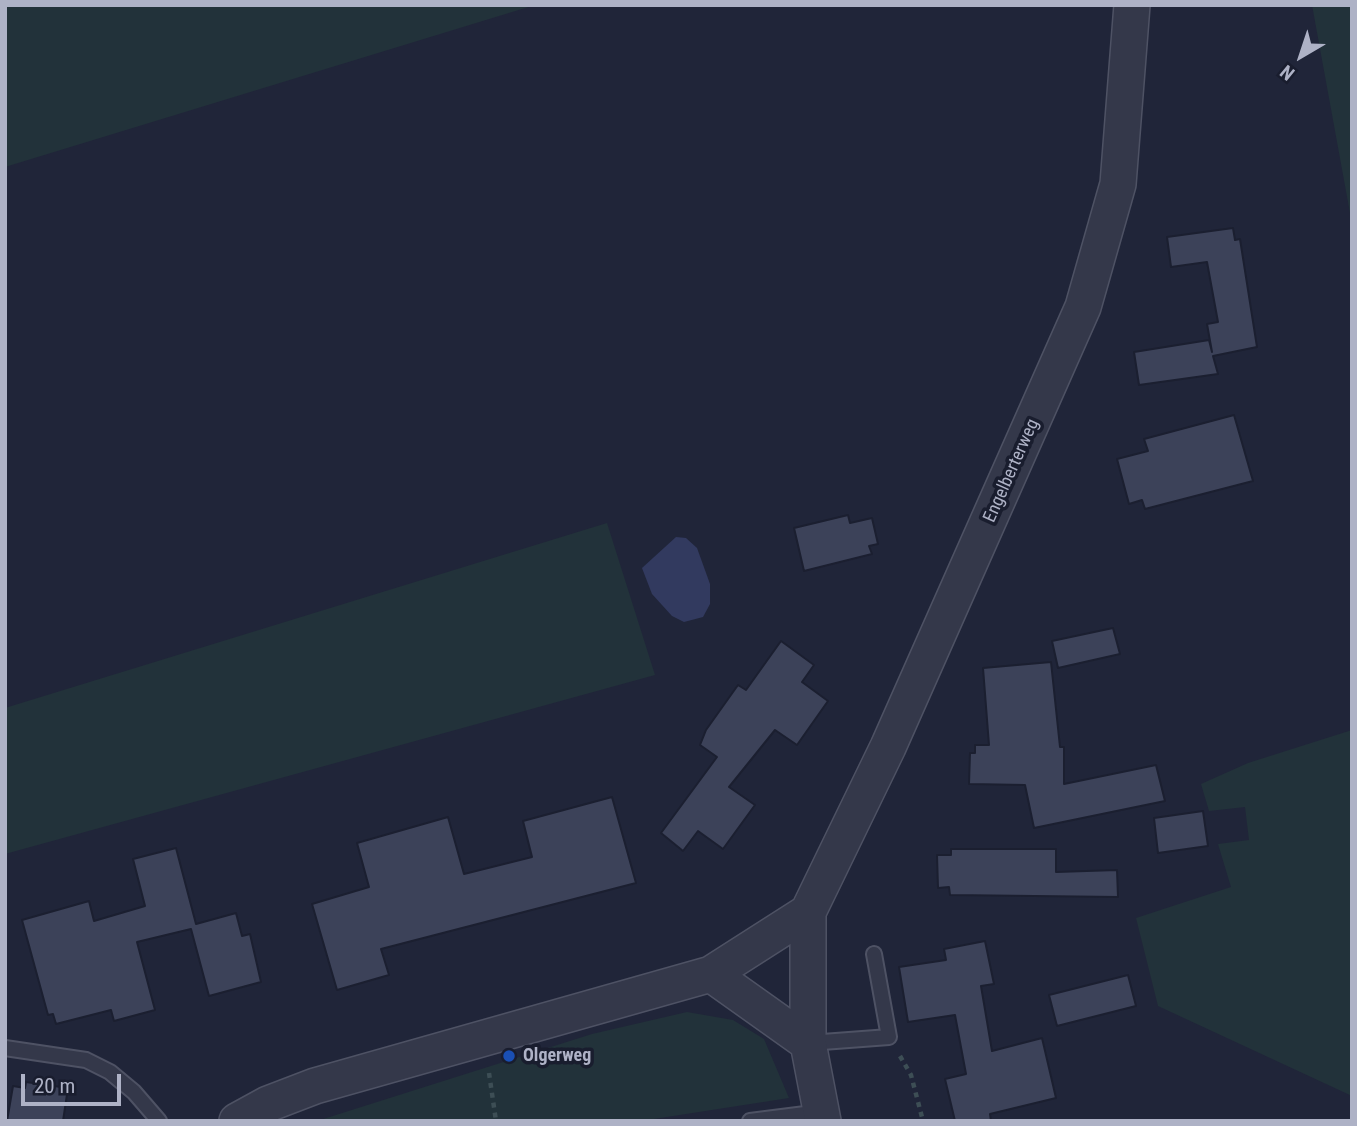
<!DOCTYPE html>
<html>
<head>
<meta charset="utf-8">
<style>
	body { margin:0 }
	#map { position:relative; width:1357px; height:1126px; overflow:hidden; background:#202539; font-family:"Roboto Condensed",sans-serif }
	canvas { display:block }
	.frame { position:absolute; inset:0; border:7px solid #aeb2c6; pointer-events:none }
	.north { position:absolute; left:1266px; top:21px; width:70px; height:70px; -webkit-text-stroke:5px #191d2e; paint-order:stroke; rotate:219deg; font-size:19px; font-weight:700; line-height:28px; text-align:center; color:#aeb2c6 }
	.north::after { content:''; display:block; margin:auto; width:24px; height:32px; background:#aeb2c6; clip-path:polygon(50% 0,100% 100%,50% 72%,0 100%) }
	.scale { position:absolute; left:21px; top:1074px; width:100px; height:32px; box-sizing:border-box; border:4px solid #aeb2c6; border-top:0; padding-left:9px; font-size:21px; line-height:24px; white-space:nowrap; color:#aeb2c6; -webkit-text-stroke:5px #191d2e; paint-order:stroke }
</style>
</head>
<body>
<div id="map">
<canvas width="1357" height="1126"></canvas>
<div class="frame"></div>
<div class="north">N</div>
<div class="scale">20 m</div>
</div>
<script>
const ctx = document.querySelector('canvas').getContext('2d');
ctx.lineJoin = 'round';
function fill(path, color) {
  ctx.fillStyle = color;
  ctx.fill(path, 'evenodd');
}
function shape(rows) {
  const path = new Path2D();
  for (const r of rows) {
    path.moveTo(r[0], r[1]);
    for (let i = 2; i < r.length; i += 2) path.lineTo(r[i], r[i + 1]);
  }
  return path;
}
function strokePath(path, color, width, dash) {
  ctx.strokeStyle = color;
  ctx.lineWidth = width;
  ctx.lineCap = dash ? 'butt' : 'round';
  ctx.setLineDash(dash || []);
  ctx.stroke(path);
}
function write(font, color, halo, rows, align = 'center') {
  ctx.font = font + ' "Roboto Condensed",sans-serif';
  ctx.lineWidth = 7;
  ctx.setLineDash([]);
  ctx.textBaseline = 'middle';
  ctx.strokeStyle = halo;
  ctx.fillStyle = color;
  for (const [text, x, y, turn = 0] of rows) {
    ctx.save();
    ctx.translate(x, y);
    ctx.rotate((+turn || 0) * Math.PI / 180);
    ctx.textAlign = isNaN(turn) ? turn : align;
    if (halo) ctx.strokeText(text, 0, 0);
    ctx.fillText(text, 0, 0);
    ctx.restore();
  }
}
fill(shape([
	[5,5,535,5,5,167],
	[1312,5,1352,5,1352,224],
	[607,523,655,675,5,854,5,708],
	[1352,730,1352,1096,1158,1006,1136,918,1231,887,1218,844,1249,840,1245,807,1209,811,1201,784,1248,763],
	[687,1012,733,1020,764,1039,789,1098,641,1121,317,1121,592,1034]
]), '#22323a');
fill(shape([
	[676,537,686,538,697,548,710,584,710,604,703,617,684,622,672,616,652,594,642,568]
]), '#323a5f');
const building = shape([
	[1233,228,1235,240,1240,239,1257,347,1213,356,1218,374,1139,385,1134,352,1209,340,1212,352,1207,324,1218,322,1207,262,1171,267,1167,237,1233,228],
	[1234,415,1253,481,1145,509,1142,500,1129,504,1117,459,1148,451,1144,439,1234,415],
	[848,515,850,523,872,518,878,544,869,546,872,554,804,571,794,528,848,515],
	[1113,628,1120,654,1058,668,1052,641,1113,628],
	[781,641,814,665,802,682,828,701,797,745,775,730,729,787,755,805,723,849,698,831,683,851,661,833,717,757,700,745,706,730,738,685,746,690,781,641],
	[1051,662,1060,747,1064,747,1064,784,1156,765,1165,801,1034,828,1025,785,969,784,970,753,975,753,975,745,989,745,983,668,1051,662],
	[612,797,636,883,381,949,389,975,337,990,312,904,369,887,357,843,448,817,464,874,532,857,523,821,612,797],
	[1203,811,1208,846,1158,853,1154,818,1203,811],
	[176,848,196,924,236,913,242,936,250,934,261,982,209,996,191,929,137,942,155,1010,114,1021,111,1010,56,1024,53,1014,48,1015,22,920,89,901,94,921,145,906,133,859,176,848],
	[951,849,1056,849,1056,872,1117,870,1118,897,950,895,949,887,938,888,937,855,951,855,951,849],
	[985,941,994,984,981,986,992,1051,1042,1038,1056,1098,990,1114,991,1121,955,1121,945,1079,966,1074,955,1015,908,1022,899,967,946,960,944,949,985,941],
	[1128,975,1136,1006,1057,1026,1049,995,1128,975],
	[26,1082,68,1088,63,1121,7,1121,13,1086,25,1088,26,1082]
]);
fill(building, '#3c4259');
strokePath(building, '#1b1f30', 2);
const service = shape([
	[809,1043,889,1037,874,954],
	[5,1048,86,1060,110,1072,134,1092,159,1121],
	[750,1121,821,1112]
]);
const tertiary = shape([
	[711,974,808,1043],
	[237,1121,268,1104,315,1086,711,974,808,912],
	[823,1121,808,1043,808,912,888,747,1083,307,1118,184,1132,5]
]);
strokePath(service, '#4e5264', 18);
strokePath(tertiary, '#4e5264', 38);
strokePath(shape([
	[900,1056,911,1075,923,1121],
	[489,1073,496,1121]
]), '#3d4e55', 4.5, [5, 5]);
strokePath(service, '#34384a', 14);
strokePath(tertiary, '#34384a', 35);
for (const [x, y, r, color] of [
	[509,1056,7,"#1a4fb4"]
]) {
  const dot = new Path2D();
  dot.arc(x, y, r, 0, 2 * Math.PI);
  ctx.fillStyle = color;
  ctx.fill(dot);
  strokePath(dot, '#191d2e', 2.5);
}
write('18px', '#aeb2c6', '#191d2e', [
	["Engelberterweg",1012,471,-66]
]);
write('bold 18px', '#aeb2c6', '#191d2e', [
	["Olgerweg",523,1056]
], 'left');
</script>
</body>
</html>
